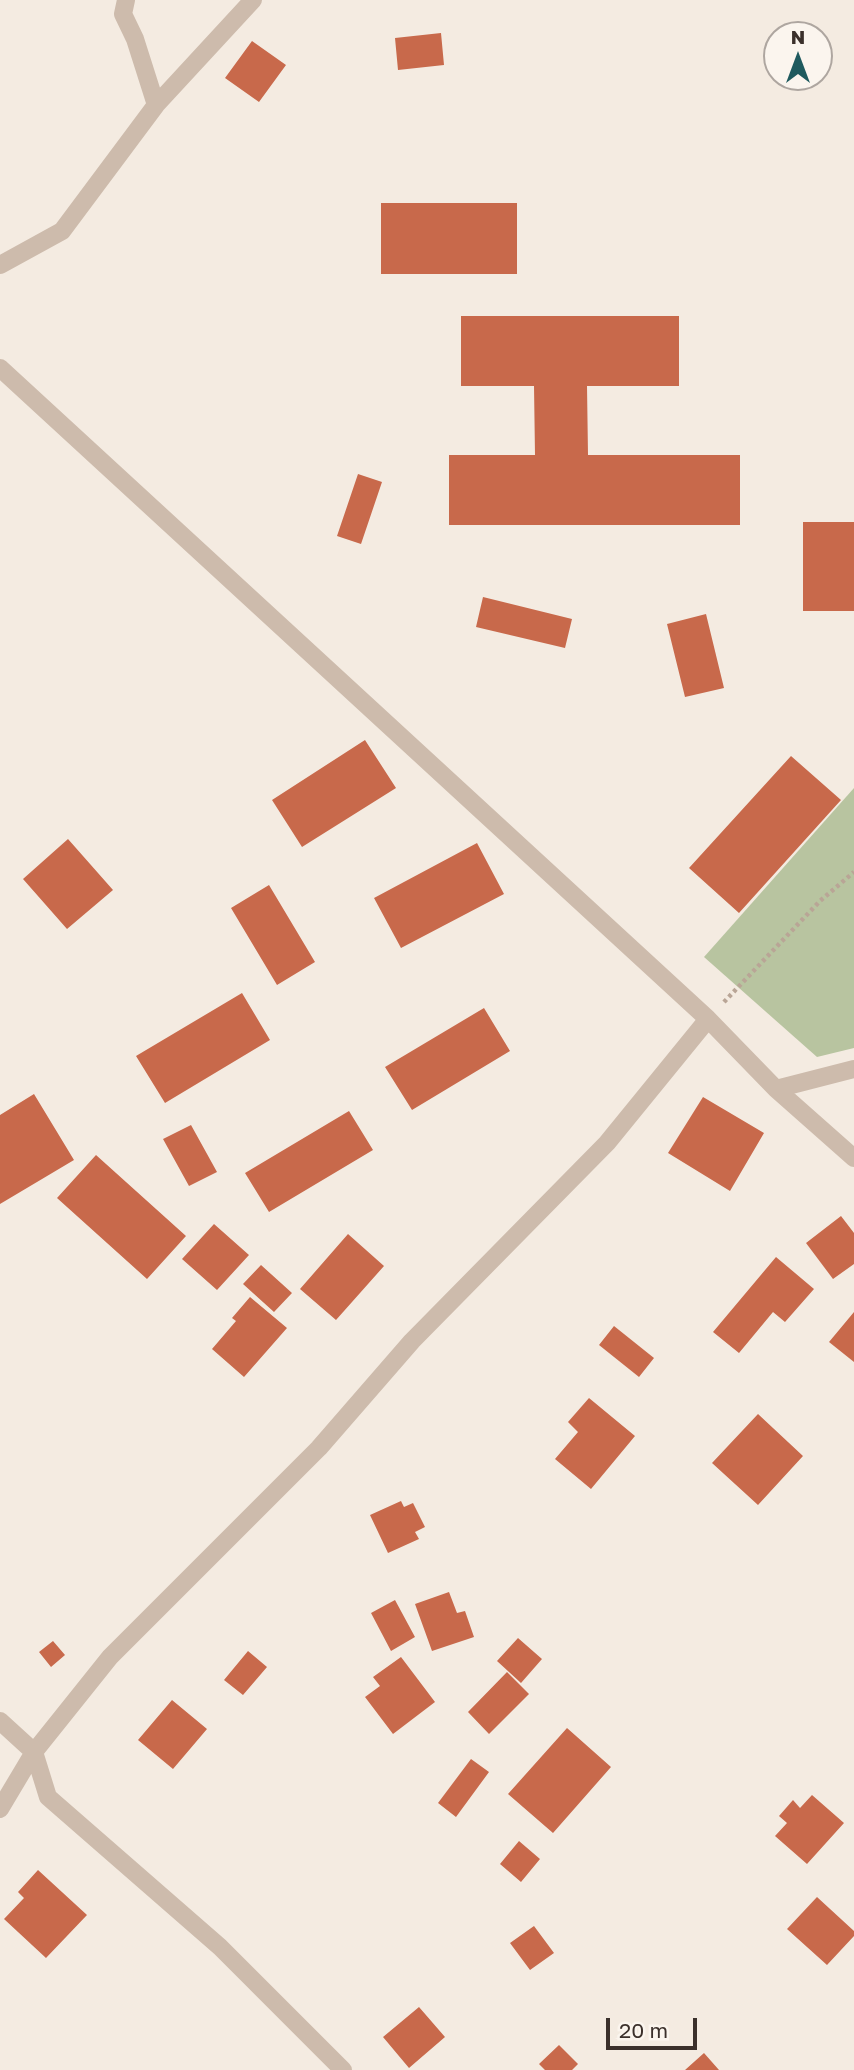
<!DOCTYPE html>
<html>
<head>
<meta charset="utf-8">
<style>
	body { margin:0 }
	#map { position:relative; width:854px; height:2070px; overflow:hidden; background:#f4ebe1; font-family:"Golos Text",sans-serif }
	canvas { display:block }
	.north { position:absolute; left:763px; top:21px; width:70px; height:70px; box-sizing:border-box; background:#fbf5ee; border:2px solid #aea6a0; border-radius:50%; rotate:0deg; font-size:19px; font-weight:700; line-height:28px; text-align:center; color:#3b302b }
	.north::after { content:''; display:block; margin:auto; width:24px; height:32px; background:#1f5a5e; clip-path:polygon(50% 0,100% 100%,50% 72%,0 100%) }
	.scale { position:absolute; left:606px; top:2018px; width:91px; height:32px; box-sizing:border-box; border:4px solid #3b302b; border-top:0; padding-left:9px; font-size:21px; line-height:24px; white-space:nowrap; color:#3b302b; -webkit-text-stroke:5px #fbf5ee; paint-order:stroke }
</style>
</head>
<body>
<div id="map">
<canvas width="854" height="2070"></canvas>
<div class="north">N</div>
<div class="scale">20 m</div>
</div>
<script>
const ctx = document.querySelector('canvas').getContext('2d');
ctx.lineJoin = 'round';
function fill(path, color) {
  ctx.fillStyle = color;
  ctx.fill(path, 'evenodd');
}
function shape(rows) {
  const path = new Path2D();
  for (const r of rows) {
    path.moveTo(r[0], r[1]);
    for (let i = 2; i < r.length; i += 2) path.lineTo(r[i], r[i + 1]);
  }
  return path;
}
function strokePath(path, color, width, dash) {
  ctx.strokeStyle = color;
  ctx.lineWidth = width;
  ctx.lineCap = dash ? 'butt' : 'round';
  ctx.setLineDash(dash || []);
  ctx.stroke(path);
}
fill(shape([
	[854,788,854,1048,817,1057,704,957]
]), '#b8c4a0');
fill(shape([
	[441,33,444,65,398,70,395,38],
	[252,41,286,65,259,102,225,78],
	[381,203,517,203,517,274,381,274],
	[461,316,679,316,679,386,587,386,588,455,740,455,740,525,449,525,449,455,535,455,534,386,461,386],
	[358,474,382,482,361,544,337,536],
	[803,522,854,522,854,611,803,611],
	[483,597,572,619,565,648,476,627],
	[706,614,724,688,685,697,667,624],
	[365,740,396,788,302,847,272,800],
	[791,756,841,800,739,913,689,868],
	[68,839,113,890,67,929,23,879],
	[477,843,504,894,401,948,374,898],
	[269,885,315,962,277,985,231,908],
	[242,993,270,1040,165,1103,136,1056],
	[484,1008,510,1051,412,1110,385,1067],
	[34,1094,74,1160,0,1204,0,1115],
	[703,1097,764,1133,730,1191,668,1153],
	[349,1111,373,1150,269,1212,245,1173],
	[191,1125,217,1172,189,1186,163,1139],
	[96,1155,186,1236,147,1279,57,1198],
	[841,1216,854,1233,854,1264,833,1279,806,1243],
	[214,1224,249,1255,217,1290,182,1259],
	[348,1234,384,1266,336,1320,300,1289],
	[776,1257,814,1289,785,1322,773,1312,739,1353,713,1332],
	[261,1265,292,1293,274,1312,243,1284],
	[250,1297,287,1328,244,1377,212,1349,236,1321,232,1318],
	[854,1312,854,1362,829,1342],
	[614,1326,654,1358,639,1377,599,1345],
	[589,1398,635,1436,591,1489,555,1459,578,1432,568,1422],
	[758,1414,803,1456,758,1505,712,1463],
	[401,1501,404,1507,413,1503,425,1527,415,1532,419,1539,388,1553,370,1515],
	[449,1592,457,1613,465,1611,474,1637,432,1651,415,1604],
	[395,1600,415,1637,391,1651,371,1613],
	[518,1638,542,1659,521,1683,497,1661],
	[53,1641,65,1655,51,1667,39,1652],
	[248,1651,267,1667,243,1695,224,1680],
	[401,1657,435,1702,393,1734,365,1697,380,1686,373,1677],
	[507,1672,529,1694,489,1734,468,1712],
	[172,1700,207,1729,173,1769,138,1740],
	[567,1728,611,1767,553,1833,508,1794],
	[471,1759,489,1772,456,1817,438,1803],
	[812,1795,844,1823,807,1864,775,1836,787,1823,779,1816,793,1800,800,1808],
	[519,1841,540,1859,521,1882,500,1864],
	[38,1870,87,1915,46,1958,4,1919,24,1898,18,1892],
	[817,1897,854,1931,854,1936,827,1965,787,1929],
	[534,1926,554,1953,530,1970,510,1943],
	[419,2007,445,2037,409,2068,383,2037],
	[559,2045,578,2064,572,2070,545,2070,539,2064],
	[704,2053,719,2070,685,2070]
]), '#c8694b');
strokePath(shape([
	[724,1002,820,901,854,872]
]), '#b9a596', 4.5, [3.5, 3.5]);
strokePath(shape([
	[126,0,123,14,135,39,156,105],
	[0,265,62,231,156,105,253,0],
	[0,368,708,1019,776,1089,854,1158],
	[776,1089,854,1069],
	[0,1721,34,1752,48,1797,220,1947,343,2070],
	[0,1809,34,1752,110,1657,319,1448,412,1341,607,1143,708,1019]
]), '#cdbbac', 18);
</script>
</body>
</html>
